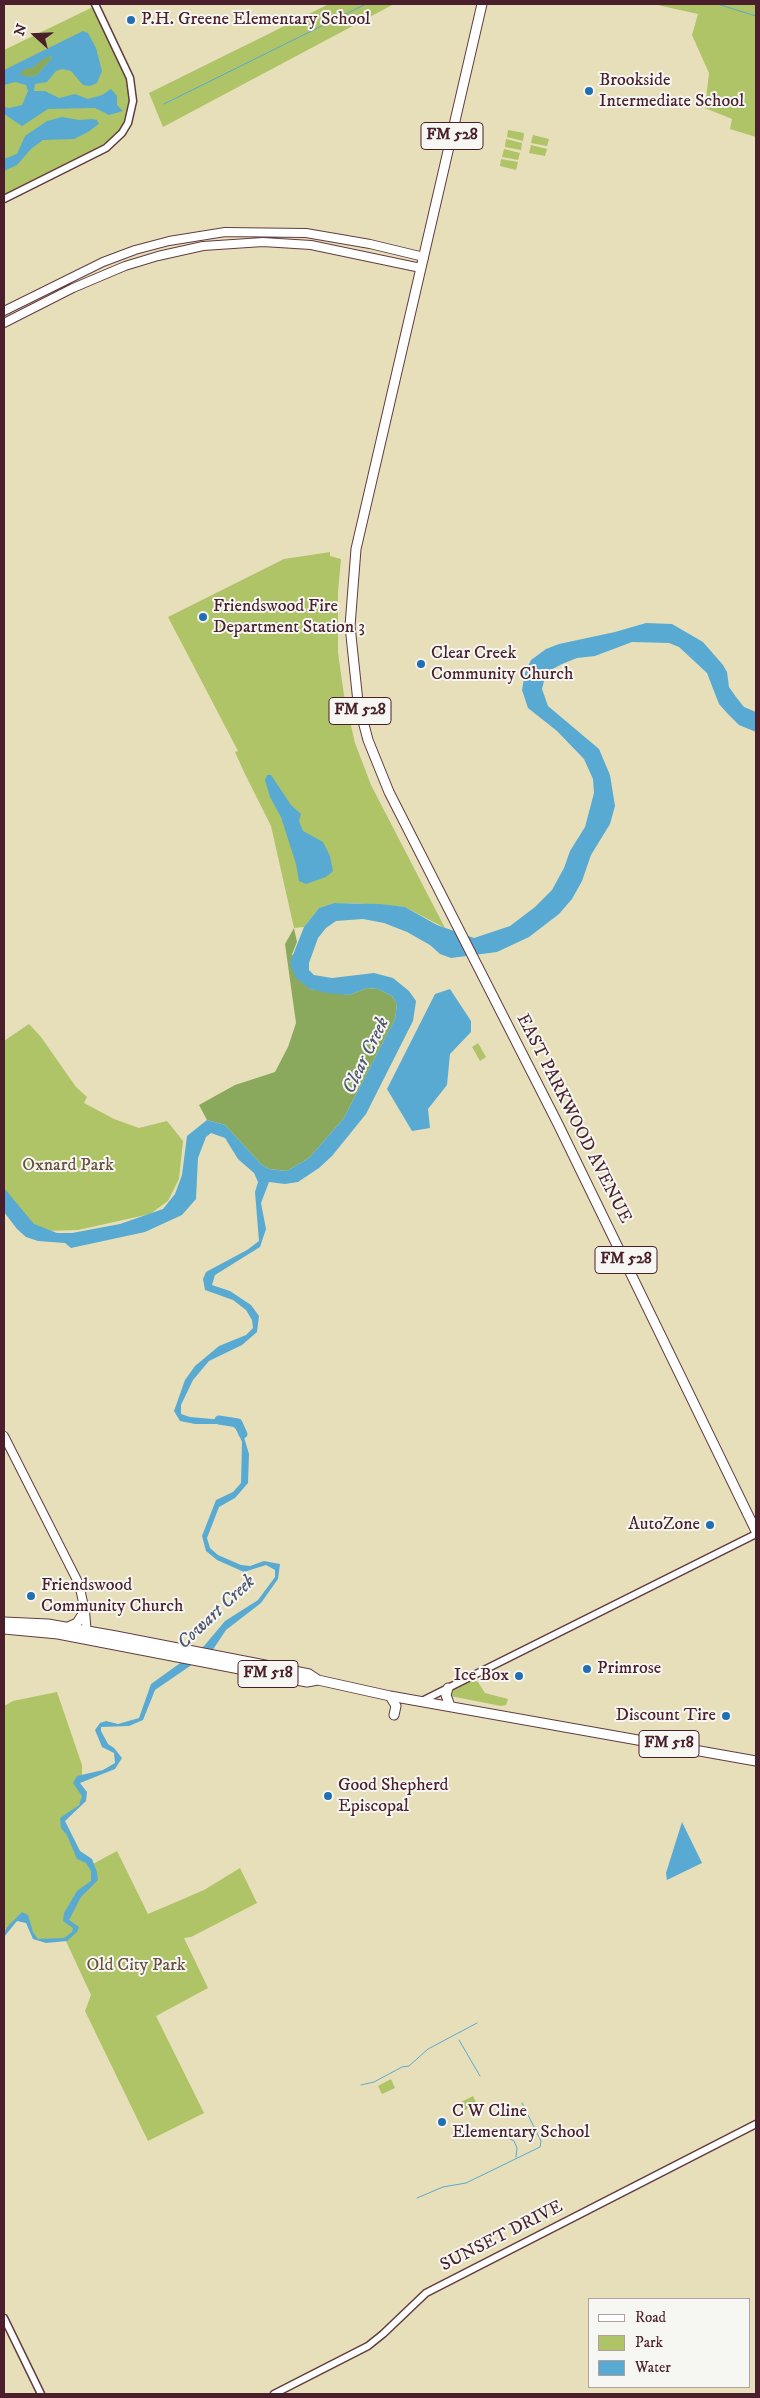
<!DOCTYPE html>
<html>
<head>
<meta charset="utf-8">
<style>
	body { margin:0 }
	#map { position:relative; width:760px; height:2398px; overflow:hidden; background:#e7dfba; font-family:"IM FELL DW Pica",serif }
	canvas { display:block }
	.frame { position:absolute; inset:0; border:5px solid #4a1f2b; pointer-events:none }
	.legend { position:absolute; left:588px; top:2298px; width:162px; height:90px; box-sizing:border-box; background:#f6f6f2; border:1px solid #b1a0a2; margin:0; padding:6px 9px; list-style:none; font-size:15px; color:#4a1f2b }
	.legend li { display:flex; align-items:center; gap:10px; height:25px }
	.legend b { width:25px; border:1px solid #b1a0a2 }
	.north { position:absolute; left:10px; top:10px; width:50px; height:50px; -webkit-text-stroke:4px #f6f6f2; paint-order:stroke; rotate:290deg; font-size:14px; font-weight:700; line-height:20px; text-align:center; color:#4a1f2b }
	.north::after { content:''; display:block; margin:auto; width:18px; height:22px; background:#4a1f2b; clip-path:polygon(50% 0,100% 100%,50% 72%,0 100%) }
</style>
</head>
<body>
<div id="map">
<canvas width="760" height="2398"></canvas>
<div class="frame"></div>
<ul class="legend">
<li><b style="height:6px;background:#fff"></b>Road</li>
<li><b style="height:14px;background:#afc367"></b>Park</li>
<li><b style="height:14px;background:#58aad3"></b>Water</li>
</ul>
<div class="north">N</div>
</div>
<script>
const ctx = document.querySelector('canvas').getContext('2d');
ctx.lineJoin = 'round';
function fill(path, color) {
  ctx.fillStyle = color;
  ctx.fill(path, 'evenodd');
}
function shape(rows) {
  const path = new Path2D();
  for (const r of rows) {
    path.moveTo(r[0], r[1]);
    for (let i = 2; i < r.length; i += 2) path.lineTo(r[i], r[i + 1]);
  }
  return path;
}
function strokePath(path, color, width, dash) {
  ctx.strokeStyle = color;
  ctx.lineWidth = width;
  ctx.lineCap = dash ? 'butt' : 'round';
  ctx.setLineDash(dash || []);
  ctx.stroke(path);
}
function write(font, color, halo, rows, align = 'center') {
  ctx.font = font + ' "IM FELL DW Pica",serif';
  ctx.lineWidth = 4;
  ctx.setLineDash([]);
  ctx.textBaseline = 'middle';
  ctx.strokeStyle = halo;
  ctx.fillStyle = color;
  for (const [text, x, y, turn = 0] of rows) {
    ctx.save();
    ctx.translate(x, y);
    ctx.rotate((+turn || 0) * Math.PI / 180);
    ctx.textAlign = isNaN(turn) ? turn : align;
    if (halo) ctx.strokeText(text, 0, 0);
    ctx.fillText(text, 0, 0);
    ctx.restore();
  }
}
fill(shape([
	[329,4,394,4,163,127,149,93],
	[653,4,756,4,756,137,730,129,732,119,705,108,709,73,692,35,698,14],
	[93,7,126,75,131,97,125,123,112,140,104,145,4,195,4,50],
	[508,130,524,133,523,141,507,137],
	[533,135,549,139,547,146,531,143],
	[506,139,522,143,521,150,505,147],
	[531,145,547,149,545,156,529,153],
	[504,149,520,153,518,160,502,157],
	[501,159,518,162,516,170,500,166],
	[330,552,330,556,341,559,338,592,338,653,344,695,355,743,371,785,445,928,405,907,355,903,334,903,319,908,304,927,294,928,271,826,244,772,235,752,238,751,168,617,284,559],
	[29,1024,41,1037,76,1087,87,1097,84,1103,114,1119,139,1128,167,1121,183,1141,179,1179,168,1201,150,1214,78,1230,43,1231,25,1218,4,1189,4,1041],
	[478,1043,486,1057,480,1061,472,1047],
	[473,1680,478,1682,485,1693,508,1699,506,1705,501,1706,450,1696,450,1691],
	[57,1692,82,1765,82,1776,79,1780,79,1786,84,1793,82,1801,62,1823,77,1853,91,1865,117,1851,148,1914,204,1890,240,1868,257,1903,191,1937,184,1938,208,1988,156,2016,204,2113,148,2141,85,2011,91,1995,65,1939,39,1940,34,1936,23,1914,6,1931,4,1924,4,1706,13,1701],
	[391,2079,395,2088,382,2094,378,2086],
	[473,2096,477,2104,465,2110,461,2102]
]), '#afc367');
fill(shape([
	[51,56,52,58,37,75,30,77,21,76,20,72,28,67,32,68,42,59],
	[294,928,297,942,292,954,310,989,349,995,367,988,378,989,392,996,397,1004,395,1019,344,1118,309,1158,287,1171,269,1169,261,1164,225,1125,207,1120,199,1105,235,1085,275,1072,288,1047,296,1023,285,944]
]), '#8ba95c');
fill(shape([
	[83,31,88,33,96,48,102,71,97,83,90,86,83,85,71,71,62,69,56,71,47,82,35,84,34,91,45,91,59,98,75,94,88,99,102,95,111,89,117,96,117,105,123,111,109,115,95,108,48,109,22,126,4,114,4,107,9,108,22,105,28,91,26,85,15,82,4,85,4,70],
	[51,56,52,58,37,75,30,77,21,75,21,72,27,68,32,68,43,59],
	[62,117,79,120,93,119,97,120,99,124,88,132,74,139,43,140,31,149,17,165,4,171,4,159,17,154,25,136,47,121],
	[646,623,672,624,703,642,723,665,727,672,729,687,736,697,744,707,756,712,756,732,739,725,727,713,719,704,707,673,679,647,669,643,632,642,595,656,577,658,562,664,551,670,544,681,542,689,548,706,599,749,610,775,615,806,610,824,591,855,582,881,572,899,559,914,529,937,497,952,451,958,440,954,430,945,407,932,384,923,363,919,336,921,326,928,318,938,309,963,309,970,314,975,332,978,374,973,393,978,409,991,416,1001,413,1021,366,1114,332,1156,319,1168,298,1182,285,1184,269,1182,261,1203,266,1229,260,1247,215,1275,212,1285,230,1291,251,1305,259,1316,257,1332,242,1345,209,1361,193,1380,181,1405,181,1414,190,1417,235,1421,241,1427,249,1454,248,1483,235,1498,219,1507,207,1538,210,1548,218,1555,241,1565,250,1566,264,1561,280,1564,278,1579,261,1603,226,1630,212,1651,155,1690,143,1720,129,1726,101,1727,101,1731,108,1744,114,1748,122,1758,115,1769,80,1783,87,1792,86,1801,65,1821,80,1851,92,1859,97,1872,98,1880,81,1897,69,1920,79,1927,77,1932,67,1941,46,1943,33,1939,26,1923,17,1921,4,1937,4,1932,9,1925,22,1912,28,1915,33,1932,38,1939,64,1938,72,1932,73,1928,63,1921,64,1913,77,1891,91,1881,91,1871,86,1863,77,1859,67,1835,61,1828,60,1818,79,1805,82,1796,73,1783,77,1776,103,1770,115,1763,114,1753,102,1747,95,1730,100,1723,106,1721,118,1724,139,1718,151,1684,204,1646,225,1621,258,1600,275,1577,275,1570,266,1565,244,1572,217,1560,206,1551,202,1536,216,1500,233,1492,241,1483,242,1442,237,1430,230,1424,195,1424,180,1421,174,1411,185,1380,195,1366,219,1346,246,1335,253,1328,252,1320,246,1310,233,1300,205,1290,203,1279,206,1272,247,1250,259,1241,255,1192,258,1182,254,1173,238,1159,225,1138,211,1133,206,1137,198,1158,196,1199,182,1215,145,1232,71,1248,65,1243,38,1241,26,1237,17,1229,4,1212,4,1188,34,1224,57,1233,72,1233,120,1224,163,1209,175,1194,182,1175,187,1136,207,1120,225,1125,261,1164,269,1169,287,1171,309,1158,344,1118,395,1019,397,1004,392,996,378,989,367,988,349,995,327,993,310,989,296,978,290,964,291,960,304,927,319,908,334,903,380,904,405,907,437,925,474,938,510,926,535,907,552,890,564,868,570,851,585,827,594,793,593,779,584,759,557,731,528,708,522,690,525,673,531,660,546,649,559,644,615,632],
	[267,775,271,775,291,805,301,814,299,821,303,831,323,842,330,856,333,871,326,877,306,884,299,881,296,864,281,817,270,797,265,780],
	[450,989,471,1021,471,1032,450,1054,447,1085,428,1109,430,1128,412,1131,387,1089,435,994],
	[682,1822,702,1863,667,1880,666,1873]
]), '#58aad3');
strokePath(shape([
	[717,4,756,16],
	[164,104,366,4],
	[459,2040,480,2076],
	[361,2085,374,2082,402,2067,409,2066,428,2049,477,2023],
	[499,2136,503,2135,514,2141,517,2148,516,2157],
	[417,2198,443,2187,466,2183,540,2147,541,2141,522,2103]
]), '#58aad3', 1);
strokePath(shape([
	[219,1420,238,1423,243,1434]
]), '#58aad3', 9);
const tertiary = shape([
	[4,199,106,148,122,133,128,123,133,101,130,78,95,4],
	[422,1701,756,1534],
	[4,2318,41,2394],
	[274,2394,368,2346,383,2334,426,2293,756,2124]
]);
const secondary = shape([
	[4,311,103,262,135,250,169,241,225,232,306,233,370,244,424,257],
	[4,323,73,288,125,266,158,256,203,246,263,242,311,245,421,268],
	[4,1436,79,1584,85,1611,87,1635]
]);
const primary = shape([
	[482,4,356,549,350,626,358,702,368,740,389,792,558,1124,756,1531],
	[4,1622,48,1624,116,1636,270,1666,309,1674,318,1680,390,1696,756,1761],
	[68,1627,77,1623,85,1611],
	[4,1629,58,1634,307,1682,318,1680],
	[448,1688,446,1695,450,1706],
	[390,1696,396,1706,394,1715]
]);
strokePath(tertiary, '#623c40', 9);
strokePath(secondary, '#623c40', 10);
strokePath(primary, '#623c40', 11);
strokePath(tertiary, '#fff', 6);
strokePath(secondary, '#fff', 8);
strokePath(primary, '#fff', 9);
for (const [x, y, r, color] of [
	[131,20,5,"#1f6fb2"],
	[589,91,5,"#1f6fb2"],
	[203,617,5,"#1f6fb2"],
	[421,664,5,"#1f6fb2"],
	[710,1525,5,"#1f6fb2"],
	[31,1596,5,"#1f6fb2"],
	[587,1669,5,"#1f6fb2"],
	[519,1676,5,"#1f6fb2"],
	[726,1716,5,"#1f6fb2"],
	[328,1796,5,"#1f6fb2"],
	[442,2122,5,"#1f6fb2"]
]) {
  const dot = new Path2D();
  dot.arc(x, y, r, 0, 2 * Math.PI);
  ctx.fillStyle = color;
  ctx.fill(dot);
  strokePath(dot, '#f6f6f2', 2);
}
for (const [x, y, w] of [
	[452,136,62],
	[360,711,62],
	[626,1260,62],
	[268,1674,60],
	[669,1744,60]
]) {
  const box = new Path2D();
  box.roundRect(x - w / 2, y - 13.5, w, 27, 4);
  ctx.fillStyle = '#f6f6f2';
  ctx.fill(box);
  strokePath(box, '#4a1f2b', 1);
}
write('bold 16px', '#4a1f2b', null, [
	["FM 528",452,136],
	["FM 528",360,711],
	["FM 528",626,1260],
	["FM 518",268,1674],
	["FM 518",669,1744]
]);
write('18px', '#4a1f2b', '#f6f6f2', [
	["P.H. Greene Elementary School",141,20],
	["Brookside",599,81],
	["Intermediate School",599,102],
	["Friendswood Fire",213,607],
	["Department Station 3",213,628],
	["Clear Creek",431,654],
	["Community Church",431,675],
	["AutoZone",700,1525,"right"],
	["Friendswood",41,1586],
	["Community Church",41,1607],
	["Primrose",597,1669],
	["Ice Box",509,1676,"right"],
	["Discount Tire",716,1716,"right"],
	["Good Shepherd",338,1786],
	["Episcopal",338,1807],
	["C W Cline",452,2112],
	["Elementary School",452,2133]
], 'left');
write('18px', '#4a1f2b', '#f6f6f2', [
	["EAST PARKWOOD AVENUE",573,1119,63],
	["SUNSET DRIVE",502,2237,-27]
]);
write('18px', '#68503d', '#f6f6f2', [
	["Oxnard Park",68,1166],
	["Old City Park",136,1966]
]);
write('italic 19px', '#50576e', '#f6f6f2', [
	["Clear Creek",367,1056,-64],
	["Cowart Creek",217,1613,-43]
]);
</script>
</body>
</html>
